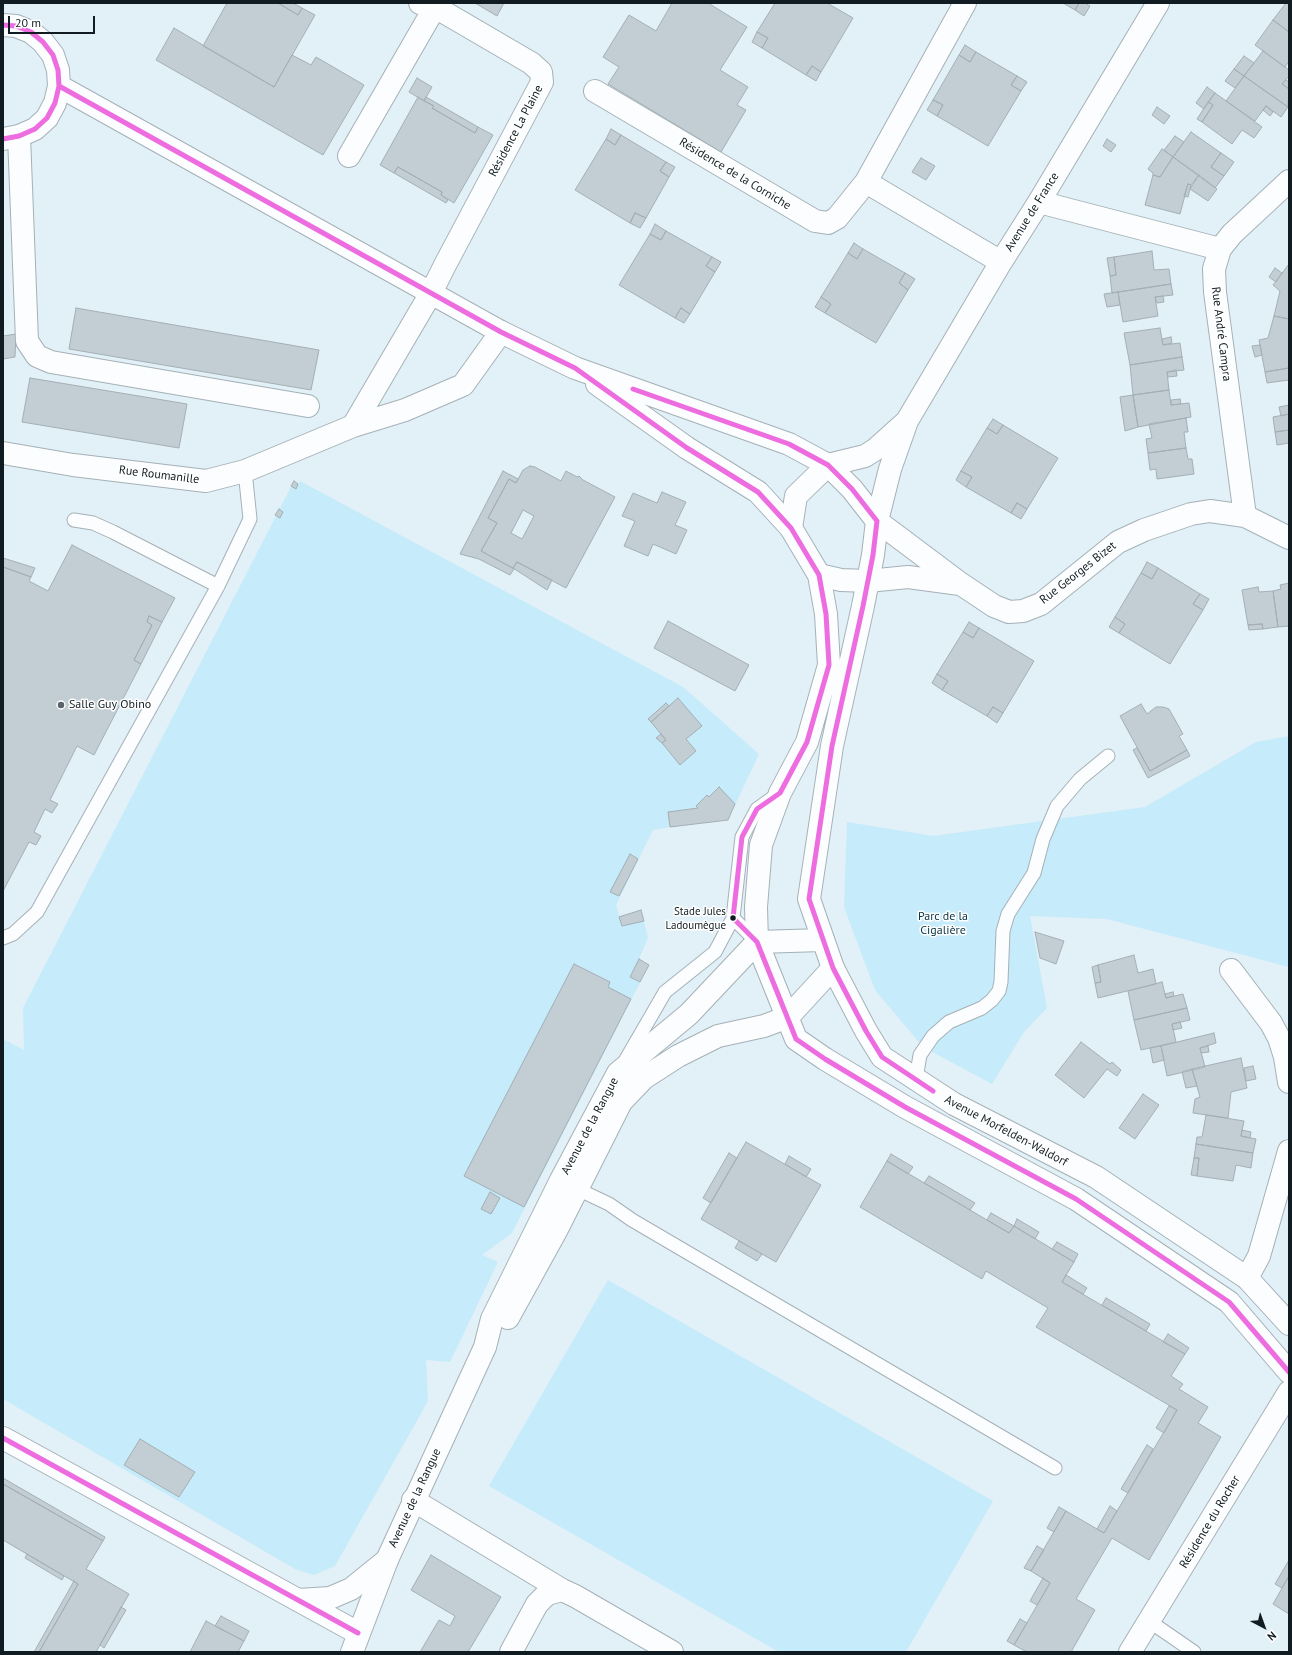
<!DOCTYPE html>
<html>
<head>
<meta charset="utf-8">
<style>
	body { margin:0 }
	#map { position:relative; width:1292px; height:1655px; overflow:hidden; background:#e2f0f7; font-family:"PT Sans",sans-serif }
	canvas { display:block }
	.frame { position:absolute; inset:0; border:4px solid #101c21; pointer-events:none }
	.north { position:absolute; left:1244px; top:1607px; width:40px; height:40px; -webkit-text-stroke:3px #fff; paint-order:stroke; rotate:139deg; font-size:11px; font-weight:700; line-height:16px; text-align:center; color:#101c21 }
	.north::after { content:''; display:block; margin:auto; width:14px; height:18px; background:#101c21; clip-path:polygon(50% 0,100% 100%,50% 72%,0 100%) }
	.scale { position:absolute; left:8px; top:16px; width:87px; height:18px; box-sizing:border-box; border:2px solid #101c21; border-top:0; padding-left:5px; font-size:12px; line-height:14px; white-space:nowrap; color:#101c21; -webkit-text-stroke:3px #fff; paint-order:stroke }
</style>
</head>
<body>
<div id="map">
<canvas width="1292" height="1655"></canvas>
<div class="frame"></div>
<div class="north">N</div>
<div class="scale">20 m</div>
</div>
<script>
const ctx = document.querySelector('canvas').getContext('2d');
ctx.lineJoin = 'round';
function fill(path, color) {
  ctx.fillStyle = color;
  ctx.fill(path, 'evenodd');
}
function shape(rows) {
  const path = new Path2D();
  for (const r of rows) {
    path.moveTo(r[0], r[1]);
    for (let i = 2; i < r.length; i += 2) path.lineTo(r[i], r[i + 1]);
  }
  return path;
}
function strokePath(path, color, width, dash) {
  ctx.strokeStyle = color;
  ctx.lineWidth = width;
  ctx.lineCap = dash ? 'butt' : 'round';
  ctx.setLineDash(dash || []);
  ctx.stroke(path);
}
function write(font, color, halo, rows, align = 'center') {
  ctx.font = font + ' "PT Sans",sans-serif';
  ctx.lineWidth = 3;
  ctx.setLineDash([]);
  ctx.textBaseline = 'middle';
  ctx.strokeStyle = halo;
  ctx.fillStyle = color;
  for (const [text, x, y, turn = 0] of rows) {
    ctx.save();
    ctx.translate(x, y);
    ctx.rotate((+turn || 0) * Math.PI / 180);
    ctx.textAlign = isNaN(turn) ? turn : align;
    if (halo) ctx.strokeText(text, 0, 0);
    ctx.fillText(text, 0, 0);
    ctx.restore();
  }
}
fill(shape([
	[294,481,298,484,300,481,683,687,759,754,728,820,670,827,653,830,616,905,619,916,641,910,648,938,639,959,649,965,512,1233,482,1255,498,1262,450,1362,426,1360,428,1401,335,1566,314,1575,295,1569,3,1399,3,1039,24,1050,23,1008],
	[1289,736,1289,967,1107,919,1030,916,1047,1008,1024,1032,992,1084,923,1047,875,990,844,907,847,822,933,836,1145,807,1256,742],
	[608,1280,993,1501,906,1652,779,1652,489,1486]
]), '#c6ebfb');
const building = shape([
	[227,3,278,3,298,15,302,8,315,15,274,87,203,46,227,3],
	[278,3,293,3,302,8,298,15,278,3],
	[475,3,504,3,497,16,475,3],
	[672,3,708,3,747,27,720,70,748,87,737,105,746,110,721,152,608,84,619,67,603,57,629,15,656,31,672,3],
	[775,3,827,3,853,18,821,72,812,66,806,75,762,48,768,38,757,32,775,3],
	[1063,3,1079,3,1075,10,1063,3],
	[1079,3,1085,3,1090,6,1084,16,1075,10,1079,3],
	[1286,3,1289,3,1289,32,1273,20,1286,3],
	[1273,20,1289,32,1289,61,1285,67,1255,45,1273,20],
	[174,28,274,87,292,55,311,65,316,57,364,85,323,155,156,60,174,28],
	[757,32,768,38,762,48,752,42,757,32],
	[965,45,976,52,970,62,959,55,965,45],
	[1263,51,1289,70,1289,76,1282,84,1289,89,1288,107,1244,76,1263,51],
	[976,52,1017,76,1011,85,1021,91,988,146,937,116,943,105,933,100,959,55,970,62,976,52],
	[1244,56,1254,63,1244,76,1234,69,1244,56],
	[812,66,821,72,816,81,806,75,812,66],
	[1234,69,1244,76,1235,88,1225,81,1234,69],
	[1017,76,1027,82,1021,91,1011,85,1017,76],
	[1244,76,1288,107,1281,117,1266,106,1255,121,1226,101,1244,76],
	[417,78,432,87,424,101,409,92,417,78],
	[1286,80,1289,82,1289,89,1282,84,1286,80],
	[1207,87,1215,93,1204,109,1196,103,1207,87],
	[1215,93,1262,127,1254,138,1242,130,1232,144,1202,122,1213,105,1208,102,1215,93],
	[418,97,434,106,432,108,475,133,478,127,493,135,454,203,441,195,442,192,398,167,394,173,380,165,418,97],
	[426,97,478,127,475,133,432,108,434,106,424,101,426,97],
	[933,100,943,105,937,116,927,110,933,100],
	[1208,102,1213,105,1202,122,1197,119,1208,102],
	[1266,106,1273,112,1270,116,1263,110,1266,106],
	[1157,107,1170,116,1164,124,1152,115,1157,107],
	[611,129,621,135,615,145,606,139,611,129],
	[1191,132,1221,153,1211,167,1224,176,1215,188,1173,157,1191,132],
	[621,135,666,162,660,171,669,177,646,218,635,213,630,223,575,190,606,139,615,145,621,135],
	[1175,136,1184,142,1173,157,1164,150,1175,136],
	[1107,139,1116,145,1111,152,1103,146,1107,139],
	[1162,149,1173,157,1160,177,1153,175,1153,173,1148,169,1162,149],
	[1221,153,1234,162,1224,176,1211,167,1221,153],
	[1173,157,1199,175,1191,185,1188,184,1180,214,1145,205,1153,175,1160,177,1173,157],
	[921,158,935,166,926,180,912,172,921,158],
	[666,162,675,167,669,177,660,171,666,162],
	[398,167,442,192,441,195,448,200,446,203,394,173,398,167],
	[1199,175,1217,189,1208,201,1190,189,1199,175],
	[1188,184,1191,185,1188,197,1184,196,1188,184],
	[635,213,646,218,640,228,630,223,635,213],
	[655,224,666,231,661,240,650,234,655,224],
	[666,231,712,257,706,266,715,272,690,314,681,308,675,318,619,285,650,234,661,240,666,231],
	[854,243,863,249,857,259,848,253,854,243],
	[863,249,905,273,899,283,908,290,876,343,825,313,831,304,821,297,848,253,857,259,863,249],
	[1152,251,1154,270,1169,269,1171,284,1112,293,1110,276,1116,275,1114,257,1152,251],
	[712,257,721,262,715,272,706,266,712,257],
	[1114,257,1116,275,1110,276,1107,258,1114,257],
	[1289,264,1289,319,1274,316,1280,291,1273,285,1289,264],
	[1275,268,1282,273,1276,282,1269,277,1275,268],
	[905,273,915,279,908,290,899,283,905,273],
	[1171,284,1173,295,1155,297,1158,316,1123,322,1118,292,1171,284],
	[1118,292,1120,305,1107,307,1104,294,1118,292],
	[1163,296,1164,302,1157,303,1155,297,1163,296],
	[821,297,831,304,825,313,815,307,821,297],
	[76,308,319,350,311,390,69,349,76,308],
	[681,308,690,314,684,323,675,318,681,308],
	[1274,316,1289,319,1289,368,1265,372,1259,340,1268,338,1274,316],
	[1160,328,1163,345,1180,343,1182,357,1130,365,1124,333,1160,328],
	[16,334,15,357,3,359,3,336,16,334],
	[1171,337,1172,343,1163,345,1162,339,1171,337],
	[1260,345,1262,355,1255,357,1252,346,1260,345],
	[1182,357,1184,370,1167,372,1169,390,1133,395,1130,365,1182,357],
	[1289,368,1289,380,1267,383,1265,372,1289,368],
	[1176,370,1177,376,1168,377,1167,372,1176,370],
	[30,378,187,404,179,448,22,422,30,378],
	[1169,390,1171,405,1189,403,1191,417,1138,427,1133,395,1169,390],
	[1133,395,1138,427,1125,431,1120,397,1133,395],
	[1180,399,1181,404,1171,405,1171,400,1180,399],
	[1289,405,1289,414,1281,416,1279,407,1289,405],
	[1289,414,1289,430,1275,432,1273,417,1289,414],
	[1186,418,1188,432,1184,432,1186,448,1148,453,1146,439,1152,438,1149,424,1186,418],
	[993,419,1003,425,997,434,987,428,993,419],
	[1003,425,1058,458,1027,509,1017,503,1011,513,966,487,972,477,961,471,987,428,997,434,1003,425],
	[1289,430,1289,443,1277,445,1275,432,1289,430],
	[1186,448,1188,459,1192,459,1194,474,1157,479,1156,469,1150,470,1148,453,1186,448],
	[530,466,535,467,561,481,566,471,577,477,579,476,583,480,615,497,566,588,517,562,513,568,481,551,497,523,488,518,509,479,516,483,523,470,530,466],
	[523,510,534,516,522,539,511,533,523,510],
	[503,471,518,479,516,483,509,479,488,518,497,523,481,551,514,569,510,575,479,559,460,554,503,471],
	[961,471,972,477,966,487,956,480,961,471],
	[294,481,298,484,296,489,291,486,294,481],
	[662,492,686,502,675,525,687,530,676,554,653,544,648,556,624,546,635,521,622,516,633,493,657,503,662,492],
	[1017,503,1027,509,1021,519,1011,513,1017,503],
	[279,509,283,512,280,518,275,515,279,509],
	[72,545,175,598,162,622,149,616,147,622,152,625,134,660,141,664,94,755,77,746,50,800,58,804,52,813,45,809,34,832,41,836,36,845,29,842,3,891,3,567,31,577,29,581,48,591,72,545],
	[3,558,35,568,31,577,3,567,3,558],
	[517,562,552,580,547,590,513,568,517,562],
	[1147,562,1158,568,1152,579,1141,573,1147,562],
	[1158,568,1200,594,1193,604,1203,610,1170,664,1119,633,1125,624,1115,617,1141,573,1152,579,1158,568],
	[1289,583,1289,626,1278,627,1273,591,1281,589,1280,585,1289,583],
	[1258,587,1259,592,1273,591,1278,627,1263,629,1262,624,1248,625,1242,590,1258,587],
	[1200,594,1209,599,1203,610,1193,604,1200,594],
	[149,616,162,622,141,664,134,660,152,625,147,622,149,616],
	[1115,617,1125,624,1119,633,1109,627,1115,617],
	[668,621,749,665,735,691,654,648,668,621],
	[969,622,979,628,973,638,963,632,969,622],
	[1262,624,1263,629,1249,630,1248,625,1262,624],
	[979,628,1034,661,1003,713,993,707,987,716,942,690,948,681,937,674,963,632,973,638,979,628],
	[937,674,948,681,942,690,932,683,937,674],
	[678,698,702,726,686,739,696,751,680,765,662,743,666,740,651,722,678,698],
	[666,703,669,706,651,722,648,719,666,703],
	[1141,704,1147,714,1156,707,1163,707,1169,709,1183,734,1179,736,1187,750,1150,771,1120,716,1141,704],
	[993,707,1003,713,997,723,987,716,993,707],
	[661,734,666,740,662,743,656,738,661,734],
	[1137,748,1150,771,1187,750,1190,756,1148,778,1133,750,1137,748],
	[719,787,735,804,728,820,670,827,668,812,698,808,696,806,707,795,709,797,719,787],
	[630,854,638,859,619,896,610,892,630,854],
	[641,910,644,921,622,926,619,917,641,910],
	[1035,932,1064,941,1056,964,1040,958,1035,932],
	[1134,955,1138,973,1153,969,1156,984,1098,998,1095,983,1101,982,1098,965,1134,955],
	[639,959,649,965,640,982,630,977,639,959],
	[574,964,610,982,608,987,631,999,524,1207,464,1176,574,964],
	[1098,965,1101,982,1095,983,1092,967,1098,965],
	[1162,982,1166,998,1183,994,1187,1008,1134,1020,1128,991,1162,982],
	[1173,992,1174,996,1166,998,1165,994,1173,992],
	[1187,1008,1190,1020,1172,1024,1176,1042,1141,1050,1134,1020,1187,1008],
	[1180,1022,1182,1028,1173,1030,1172,1024,1180,1022],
	[1214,1033,1216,1043,1200,1048,1205,1067,1167,1076,1161,1046,1214,1033],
	[1081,1042,1110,1064,1112,1062,1121,1070,1117,1076,1107,1069,1084,1098,1055,1075,1081,1042],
	[1161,1046,1164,1060,1153,1063,1150,1048,1161,1046],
	[1208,1046,1209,1052,1201,1053,1200,1048,1208,1046],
	[1241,1058,1247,1088,1231,1092,1228,1118,1193,1113,1195,1099,1200,1097,1192,1069,1241,1058],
	[1253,1066,1256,1079,1246,1081,1244,1068,1253,1066],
	[1192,1069,1197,1086,1186,1088,1182,1072,1192,1069],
	[1143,1094,1159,1105,1135,1139,1119,1128,1143,1094],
	[1206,1115,1244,1121,1241,1136,1256,1139,1253,1153,1196,1144,1197,1137,1202,1137,1206,1115],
	[1242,1130,1251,1132,1250,1138,1241,1136,1242,1130],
	[746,1142,821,1185,776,1262,701,1219,746,1142],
	[1196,1144,1253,1153,1251,1168,1236,1165,1233,1181,1197,1176,1199,1158,1194,1158,1196,1144],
	[729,1153,737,1158,711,1203,703,1198,729,1153],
	[891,1154,913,1167,908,1174,887,1161,891,1154],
	[789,1156,811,1169,806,1177,785,1164,789,1156],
	[1194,1158,1199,1158,1197,1176,1191,1175,1194,1158],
	[887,1161,1009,1233,1014,1226,1074,1262,1062,1282,1185,1354,1171,1376,1183,1384,1179,1389,1208,1407,1198,1423,1221,1437,1149,1560,1112,1538,1076,1599,1095,1610,1071,1652,1027,1652,1014,1645,1050,1583,1031,1571,1066,1511,1104,1533,1177,1410,1036,1327,1048,1308,986,1271,982,1279,860,1207,887,1161],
	[929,1176,975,1203,970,1210,924,1183,929,1176],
	[490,1192,500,1198,491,1214,481,1209,490,1192],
	[991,1213,1014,1226,1009,1233,987,1220,991,1213],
	[1017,1219,1039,1232,1035,1239,1014,1226,1017,1219],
	[739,1241,762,1254,757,1261,735,1248,739,1241],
	[1057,1242,1078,1254,1074,1262,1052,1249,1057,1242],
	[1066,1275,1087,1288,1083,1294,1062,1282,1066,1275],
	[1106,1298,1150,1324,1146,1331,1102,1305,1106,1298],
	[1168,1334,1189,1348,1185,1354,1163,1342,1168,1334],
	[1169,1406,1177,1410,1164,1433,1156,1428,1169,1406],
	[140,1439,195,1472,179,1497,124,1465,140,1439],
	[1147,1445,1153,1449,1128,1493,1121,1489,1147,1445],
	[3,1478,105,1537,103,1541,3,1484,3,1478],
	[3,1484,103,1541,86,1569,129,1594,96,1652,39,1652,78,1584,3,1540,3,1484],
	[1110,1506,1117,1511,1104,1533,1097,1529,1110,1506],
	[1059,1507,1066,1511,1054,1532,1047,1528,1059,1507],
	[1037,1546,1044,1550,1031,1571,1024,1568,1037,1546],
	[27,1554,64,1576,62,1580,25,1558,27,1554],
	[431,1555,501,1597,468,1652,420,1652,439,1620,450,1626,455,1616,411,1590,431,1555],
	[1289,1560,1289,1576,1282,1588,1275,1584,1289,1560],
	[1289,1576,1289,1614,1273,1604,1289,1576],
	[1043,1578,1050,1583,1037,1605,1030,1601,1043,1578],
	[74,1581,78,1584,39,1652,34,1652,74,1581],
	[121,1607,126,1610,104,1648,100,1645,121,1607],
	[221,1616,249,1631,244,1641,215,1626,221,1616],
	[1020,1619,1027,1623,1014,1645,1007,1641,1020,1619],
	[206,1621,244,1641,238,1652,190,1652,206,1621]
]);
fill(building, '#c2ced4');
strokePath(building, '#a3afb4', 1);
const service = shape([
	[74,520,93,523,113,532,218,586],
	[733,918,757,942],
	[3,938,13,934,37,912,218,586,250,519,245,471],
	[625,1061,665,992,715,952,733,918,742,837,757,809,778,794],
	[916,1079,920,1055,933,1036,949,1022,982,1008,992,1000,999,991,1001,982,1003,931,1008,914,1034,873,1043,839,1057,806,1080,779,1108,756],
	[571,1186,609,1204,632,1220,1055,1468],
	[1149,1621,1194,1652]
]);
const minor = shape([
	[1158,3,1039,202,1001,262,907,421,890,469,877,521,961,584,994,606,1009,612,1023,611,1041,604,1118,542,1144,530,1191,514,1210,511,1245,516,1289,538],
	[595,91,815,221,828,223,837,218,866,182,965,3],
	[19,136,27,341,37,356,51,362,308,406],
	[349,156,435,7],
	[866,182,1001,262],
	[1039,202,1220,249],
	[353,426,431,293,445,265,542,82,541,72,531,63,435,7,420,3],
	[3,453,73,465,206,481,245,471,353,426,405,410,463,385,501,332],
	[1245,516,1215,292,1214,269,1220,249,1232,234,1289,181],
	[791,528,796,496,828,465,865,456,876,449,905,423],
	[819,575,841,580,868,581,908,577,960,584],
	[1231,970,1271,1023,1279,1038,1285,1057,1289,1082],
	[1247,1278,1259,1256,1289,1151],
	[3,1438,358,1633],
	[413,1500,562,1590],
	[298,1600,330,1598,351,1589,387,1560],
	[511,1652,537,1604,547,1594,562,1590,575,1596,672,1652],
	[1130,1652,1289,1392]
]);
const tertiary = shape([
	[508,1318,556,1231,621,1102,644,1078,678,1056,718,1036,764,1026,788,1017,833,968],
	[352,1652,387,1560,485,1347,492,1319,561,1180,618,1073,689,1014,757,942,823,940]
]);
const secondary = shape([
	[3,25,16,26,31,32,43,42,53,55,58,70,59,86,55,103,47,118,35,129,19,136,3,139],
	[59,86,501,332,575,368,789,444,828,465,852,489,877,521,873,555,863,606,832,746,809,899,833,968,866,1031,882,1057,954,1104,1096,1177,1247,1278,1289,1324],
	[597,384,687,448,758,492,791,528,819,575,826,614,829,665,807,742,780,793,761,845,756,907,757,942,796,1039,825,1059,905,1107,1076,1199,1229,1302,1289,1372]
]);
strokePath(service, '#a5b1b7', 15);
strokePath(minor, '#a5b1b7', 24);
strokePath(tertiary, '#a5b1b7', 24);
strokePath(secondary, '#a5b1b7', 24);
strokePath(service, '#fbfdfe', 13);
strokePath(minor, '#fbfdfe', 22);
strokePath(tertiary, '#fbfdfe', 22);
strokePath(secondary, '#fbfdfe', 22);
strokePath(shape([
	[3,25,16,26,31,32,43,42,53,55,58,70,59,86,55,103,47,118,35,129,19,136,3,139],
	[59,86,501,332,575,368,687,448,758,492,791,528,819,575,826,614,829,665,807,742,780,793,757,809,742,837,733,918,757,942,796,1039,825,1059,905,1107,1076,1199,1229,1302,1289,1372],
	[633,389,789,444,828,465,852,489,877,521,873,555,863,606,832,746,809,899,833,968,866,1031,882,1057,933,1091],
	[3,1438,358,1633]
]), '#ed6de1', 5);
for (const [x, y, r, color] of [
	[61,705,4,"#5a666c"],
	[733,918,3.5,"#101c21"]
]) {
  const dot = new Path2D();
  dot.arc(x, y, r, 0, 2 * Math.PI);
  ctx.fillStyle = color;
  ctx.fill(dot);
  strokePath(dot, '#fff', 1.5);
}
write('11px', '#101c21', '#fff', [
	["Stade Jules",726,912],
	["Ladoumègue",726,926]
], 'right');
write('12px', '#101c21', '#fff', [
	["Résidence La Plaine",516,131,-62],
	["Résidence de la Corniche",735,174,31],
	["Avenue de France",1032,212,-58],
	["Rue André Campra",1221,334,83],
	["Rue Roumanille",159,475,7],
	["Rue Georges Bizet",1078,573,-38],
	["Avenue de la Rangue",590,1126,-62],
	["Avenue Morfelden-Waldorf",1006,1131,28],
	["Avenue de la Rangue",415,1498,-65],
	["Résidence du Rocher",1210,1522,-59]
]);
write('12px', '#101c21', '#fff', [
	["Salle Guy Obino",69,705]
], 'left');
write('12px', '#093342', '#fff', [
	["Parc de la",943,917],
	["Cigalière",943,931]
]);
</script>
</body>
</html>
